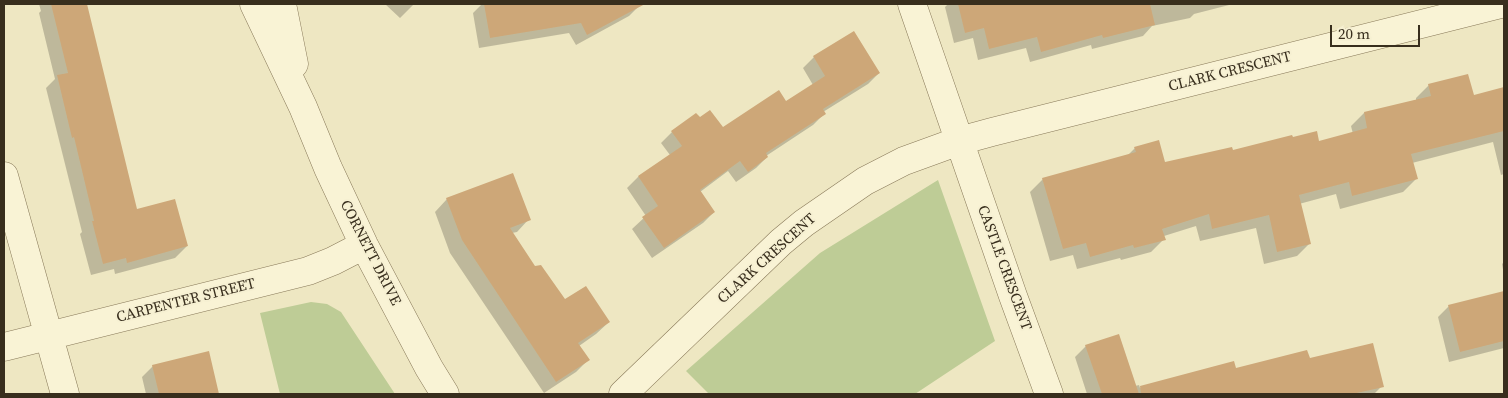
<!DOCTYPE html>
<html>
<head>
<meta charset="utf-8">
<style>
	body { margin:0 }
	#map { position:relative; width:1508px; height:398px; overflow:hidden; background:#eee7c2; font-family:"Source Serif 4",serif }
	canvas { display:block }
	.frame { position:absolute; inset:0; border:5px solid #382e1d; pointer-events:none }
	.scale { position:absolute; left:1330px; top:25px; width:90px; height:22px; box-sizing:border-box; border:2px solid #382e1d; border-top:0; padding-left:6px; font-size:15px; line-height:18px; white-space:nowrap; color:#382e1d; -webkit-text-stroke:4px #f6f0d2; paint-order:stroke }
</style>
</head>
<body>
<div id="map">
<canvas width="1508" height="398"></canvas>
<div class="frame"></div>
<div class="scale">20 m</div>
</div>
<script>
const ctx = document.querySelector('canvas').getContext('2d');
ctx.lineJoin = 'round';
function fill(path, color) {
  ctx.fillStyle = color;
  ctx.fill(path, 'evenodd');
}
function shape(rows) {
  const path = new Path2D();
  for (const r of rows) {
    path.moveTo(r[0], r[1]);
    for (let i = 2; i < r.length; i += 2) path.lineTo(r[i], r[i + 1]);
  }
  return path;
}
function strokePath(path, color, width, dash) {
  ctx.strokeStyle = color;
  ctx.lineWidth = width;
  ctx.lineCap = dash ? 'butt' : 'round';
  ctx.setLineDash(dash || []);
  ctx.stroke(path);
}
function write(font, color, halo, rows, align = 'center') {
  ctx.font = font + ' "Source Serif 4",serif';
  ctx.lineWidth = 4;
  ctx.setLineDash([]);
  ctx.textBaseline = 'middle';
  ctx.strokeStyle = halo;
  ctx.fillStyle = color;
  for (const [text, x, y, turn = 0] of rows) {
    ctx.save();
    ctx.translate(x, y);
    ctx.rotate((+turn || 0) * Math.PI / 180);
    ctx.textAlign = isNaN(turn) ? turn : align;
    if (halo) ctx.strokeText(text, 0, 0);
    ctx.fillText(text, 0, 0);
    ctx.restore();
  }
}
fill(shape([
	[938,180,995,341,915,394,709,394,686,371,820,253],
	[311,302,327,304,341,312,395,394,280,394,260,313]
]), '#becc96');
fill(shape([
	[39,4,52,4,53,6,55,5,55,4,86,4,136,211,187,246,175,258,115,274,114,269,91,275,80,234,82,232,46,88,55,79,39,13,41,11],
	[385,4,414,4,400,18],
	[482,4,639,4,640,5,629,16,576,45,569,33,479,48,473,13],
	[948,4,1233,4,1194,14,1190,18,1152,26,1143,36,1092,49,1091,45,1030,62,1026,48,978,60,973,38,954,43,945,7],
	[814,57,879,73,868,84,823,112,824,114,813,125,766,156,767,157,756,168,736,182,728,171,700,192,714,212,703,223,652,258,632,229,646,216,627,188,638,177,670,155,661,143,672,132,699,118,723,129,786,103,813,85,803,68],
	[1429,85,1473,97,1504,89,1504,174,1501,175,1493,142,1412,163,1416,179,1403,192,1340,209,1336,194,1299,204,1310,243,1297,256,1264,264,1256,228,1200,241,1196,226,1164,236,1164,239,1151,252,1121,260,1120,258,1077,269,1073,255,1050,261,1030,192,1043,179,1128,155,1135,148,1164,164,1292,139,1319,143,1353,134,1351,126,1364,113,1416,101,1416,98],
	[447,199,529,219,517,232,512,233,535,268,565,301,609,322,596,334,579,346,588,360,576,372,544,393,450,253,435,212],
	[1504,262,1504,275,1502,264],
	[1504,293,1504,348,1449,362,1438,317,1449,306],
	[1086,346,1135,386,1139,385,1140,388,1233,363,1235,370,1309,359,1382,386,1374,394,1087,394,1075,357],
	[208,352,218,394,146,394,142,377,153,366]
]), '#0003');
fill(shape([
	[51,4,87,4,137,209,175,199,188,246,127,263,126,258,103,264,92,221,94,221,74,137,72,138,57,75,68,73],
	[484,4,645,4,587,35,581,23,490,38],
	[958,4,1150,4,1155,25,1103,38,1102,35,1041,52,1037,37,989,49,984,28,965,33],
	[854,31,880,73,823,109,826,114,766,153,768,157,748,172,740,161,700,190,715,212,664,248,642,217,658,206,638,176,682,146,671,131,696,113,700,117,710,110,723,127,779,90,786,101,825,76,813,56],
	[1468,74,1474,95,1504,87,1504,131,1411,154,1418,179,1352,196,1349,182,1299,195,1311,244,1277,252,1269,215,1212,229,1209,214,1162,229,1166,240,1134,248,1133,245,1090,257,1086,243,1063,249,1042,178,1136,152,1134,147,1159,140,1165,162,1232,147,1233,150,1292,135,1293,137,1317,131,1319,141,1367,128,1364,112,1431,96,1428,84],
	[513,173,531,220,510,228,535,266,541,265,565,299,586,286,610,322,578,343,590,360,556,382,462,240,446,198],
	[1504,291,1504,341,1460,352,1448,305],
	[1119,334,1139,394,1102,394,1085,345],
	[1373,343,1384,387,1352,394,1141,394,1140,386,1234,361,1236,368,1307,350,1310,358],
	[209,351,219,394,159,394,152,365]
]), '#cda778');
const minor = shape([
	[254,4,303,107,328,168,364,245,429,368,445,394],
	[282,4,294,64],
	[912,4,1013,296,1049,394],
	[4,176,65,394],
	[4,347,308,271,333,261,364,245],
	[623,394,781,242,804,223,865,181,904,161,959,141,992,132,1501,4]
]);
strokePath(minor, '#887959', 29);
strokePath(minor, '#f9f3d5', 28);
write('15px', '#382e1d', '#f6f0d2', [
	["CLARK CRESCENT",1230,72,-14],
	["CORNETT DRIVE",370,253,63],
	["CLARK CRESCENT",767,259,-42],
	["CASTLE CRESCENT",1004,268,70],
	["CARPENTER STREET",186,301,-14]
]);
</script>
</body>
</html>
